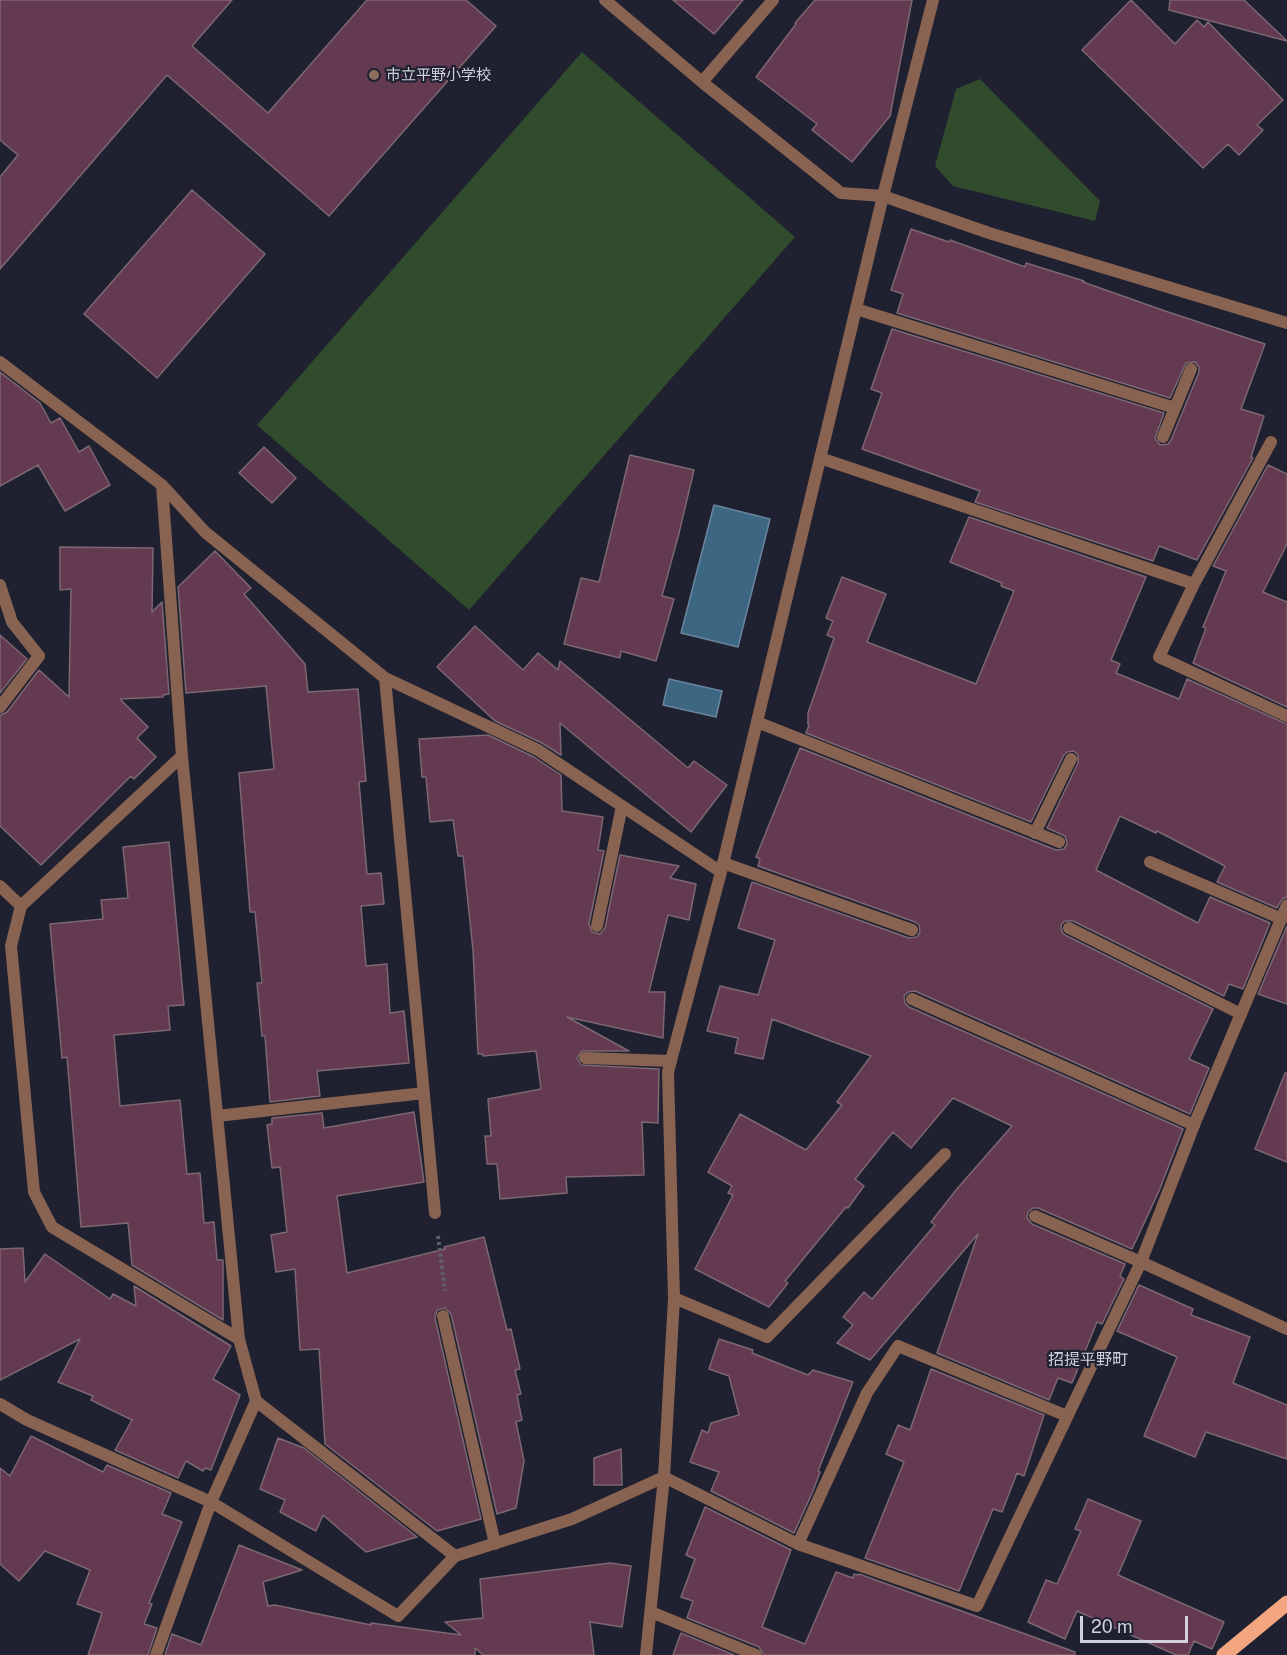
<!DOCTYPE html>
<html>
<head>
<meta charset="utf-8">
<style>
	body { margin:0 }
	#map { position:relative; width:1287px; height:1655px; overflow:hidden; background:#1f2030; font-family:"Public Sans",sans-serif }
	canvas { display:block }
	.scale { position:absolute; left:1080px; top:1616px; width:108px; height:27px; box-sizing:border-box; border:3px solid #d0d1dc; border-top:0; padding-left:8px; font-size:18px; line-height:21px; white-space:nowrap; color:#d0d1dc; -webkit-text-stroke:4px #1f2030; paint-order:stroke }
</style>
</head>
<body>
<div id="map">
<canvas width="1287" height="1655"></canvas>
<div class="scale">20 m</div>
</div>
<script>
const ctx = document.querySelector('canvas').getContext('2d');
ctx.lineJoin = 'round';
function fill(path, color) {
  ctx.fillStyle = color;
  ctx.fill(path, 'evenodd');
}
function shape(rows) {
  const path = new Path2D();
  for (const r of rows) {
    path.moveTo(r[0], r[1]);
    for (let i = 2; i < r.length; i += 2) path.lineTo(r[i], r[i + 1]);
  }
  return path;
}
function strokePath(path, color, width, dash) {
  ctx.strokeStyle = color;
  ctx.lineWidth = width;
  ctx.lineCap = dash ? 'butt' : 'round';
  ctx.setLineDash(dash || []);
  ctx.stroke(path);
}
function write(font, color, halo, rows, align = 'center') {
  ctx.font = font + ' "Public Sans","Noto Sans JP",sans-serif';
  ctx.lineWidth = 4.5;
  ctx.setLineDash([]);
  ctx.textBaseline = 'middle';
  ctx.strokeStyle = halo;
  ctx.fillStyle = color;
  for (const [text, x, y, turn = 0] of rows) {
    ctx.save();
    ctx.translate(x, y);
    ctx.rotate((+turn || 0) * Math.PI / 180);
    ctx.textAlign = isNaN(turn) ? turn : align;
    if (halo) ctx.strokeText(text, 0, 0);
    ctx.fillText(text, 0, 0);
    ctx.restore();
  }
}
fill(shape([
	[582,52,795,237,469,610,257,425],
	[980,79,1100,201,1095,221,953,186,935,166,956,89]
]), '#314c2d');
const water = shape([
	[714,505,770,519,738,647,681,633,714,505],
	[669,679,722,691,716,717,663,705,669,679]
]);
fill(water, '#3d6683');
strokePath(water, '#69869e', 1.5);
const building = shape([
	[0,0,232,0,192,46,268,113,367,0,466,0,496,26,329,216,167,75,0,269,0,177,18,155,0,140,0,0],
	[673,0,743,0,714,34,673,0],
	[815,0,912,0,890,116,852,162,812,130,817,124,756,77,796,24,795,23,815,0],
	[1131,0,1175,44,1197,20,1204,27,1208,22,1283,100,1257,125,1263,130,1239,155,1228,144,1203,168,1082,50,1131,0],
	[1170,0,1244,0,1287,41,1169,10,1170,0],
	[192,190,265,254,157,378,84,314,192,190],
	[911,229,949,242,950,240,1025,267,1026,263,1084,281,1083,282,1165,311,1265,344,1241,409,1264,416,1251,457,1253,458,1197,560,1159,546,1153,561,975,502,980,491,862,449,882,393,871,389,892,329,1164,413,1155,438,1160,445,1168,444,1171,440,1199,372,1199,367,1195,362,1186,363,1170,398,897,313,903,294,891,290,911,229],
	[0,372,40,403,51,423,60,418,79,452,89,446,110,485,65,511,38,465,0,486,0,372],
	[264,447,296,478,272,503,239,473,264,447],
	[630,455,694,470,679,533,662,596,674,599,656,661,621,651,620,658,564,644,581,578,599,582,630,455],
	[1268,465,1287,474,1287,544,1263,592,1287,602,1287,707,1193,663,1206,628,1203,627,1226,571,1213,566,1268,465],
	[969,517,1146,577,1111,660,1120,664,1116,673,1179,699,1187,679,1287,724,1287,897,1282,899,1277,908,1217,882,1225,866,1157,831,1156,833,1120,816,1096,870,1198,923,1210,897,1270,923,1243,989,1229,984,1224,996,1073,921,1065,921,1061,925,1062,932,1065,935,1213,1009,1189,1059,1209,1068,1190,1114,915,991,908,992,904,996,905,1003,909,1007,1183,1129,1159,1191,1132,1249,1038,1208,1033,1208,1028,1212,1027,1218,1032,1224,1125,1264,1120,1276,1124,1279,1102,1324,1097,1322,1072,1383,1058,1378,1049,1400,937,1353,978,1234,870,1360,837,1343,853,1325,843,1317,864,1292,872,1299,935,1225,931,1222,956,1190,1012,1126,953,1098,911,1148,893,1132,855,1179,864,1186,848,1208,846,1207,785,1281,788,1283,769,1307,695,1269,733,1195,728,1193,732,1186,708,1172,740,1114,806,1150,842,1105,837,1102,871,1056,772,1019,763,1059,735,1053,738,1038,707,1031,720,986,758,995,775,940,738,928,752,882,909,938,917,937,920,932,919,925,915,922,758,866,760,859,756,857,800,748,1056,850,1064,849,1067,844,1065,836,1047,828,1078,763,1078,755,1074,751,1067,752,1064,755,1031,822,806,733,809,725,808,724,808,713,834,638,827,635,833,621,826,618,842,577,886,594,867,642,976,684,1014,591,1001,586,1002,583,950,562,969,517],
	[60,547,153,548,152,612,162,602,169,694,163,695,163,697,120,699,148,727,137,738,156,757,134,779,131,776,41,865,0,826,0,715,7,712,39,670,69,697,71,589,60,590,60,547],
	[215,551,251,588,244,594,305,664,308,692,358,689,366,781,359,782,367,874,381,873,384,904,361,906,366,966,387,964,390,1013,404,1011,409,1063,317,1071,320,1096,270,1102,265,1036,262,1036,257,983,262,983,255,912,250,912,239,773,274,769,266,686,186,693,178,587,215,551],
	[475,626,523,670,538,653,558,670,560,661,688,768,694,761,727,785,691,832,560,723,561,755,542,743,495,721,437,667,475,626],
	[0,635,27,659,0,693,0,635],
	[488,735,534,757,561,775,562,811,603,817,598,850,604,851,589,924,592,932,600,934,605,928,620,855,679,866,670,878,696,884,689,920,668,915,649,992,665,992,663,1038,567,1017,629,1051,582,1051,577,1058,581,1065,659,1069,658,1123,642,1122,644,1175,566,1177,567,1193,500,1199,497,1164,487,1164,485,1136,491,1136,488,1099,541,1089,536,1051,483,1056,483,1054,478,1054,473,950,463,856,458,856,453,820,430,822,426,777,422,777,419,739,488,735],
	[169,842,184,1005,168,1006,170,1030,114,1035,120,1106,180,1100,187,1174,200,1173,204,1223,214,1222,217,1260,223,1260,223,1320,132,1265,128,1223,81,1227,67,1057,62,1058,50,924,103,919,101,900,128,898,123,847,169,842],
	[1287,926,1287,1004,1258,994,1287,926],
	[1285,1073,1287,1073,1287,1162,1255,1149,1285,1073],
	[414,1112,424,1182,337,1196,347,1273,445,1249,444,1247,484,1237,507,1330,511,1329,520,1369,515,1370,521,1394,517,1395,522,1420,516,1422,524,1461,516,1508,497,1514,451,1314,445,1308,437,1310,435,1318,481,1519,437,1531,325,1444,319,1349,300,1350,295,1269,276,1272,271,1235,287,1232,280,1167,272,1168,267,1125,272,1124,272,1118,322,1113,324,1128,414,1112],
	[23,1248,25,1282,45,1254,110,1299,113,1294,136,1306,134,1286,231,1346,213,1379,240,1395,211,1470,205,1468,203,1471,186,1461,178,1478,115,1450,132,1420,91,1400,93,1396,58,1382,80,1339,0,1380,0,1249,23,1248],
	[1139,1285,1193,1309,1191,1315,1250,1337,1233,1383,1287,1405,1287,1459,1206,1432,1195,1457,1144,1436,1177,1357,1117,1331,1139,1285],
	[719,1339,753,1350,752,1353,808,1375,813,1370,853,1382,818,1471,820,1472,813,1491,794,1533,711,1491,719,1472,690,1462,702,1430,708,1433,711,1423,739,1415,729,1376,709,1369,719,1339],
	[931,1369,1044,1415,1024,1476,1017,1473,1002,1512,993,1509,959,1591,865,1558,904,1462,886,1454,898,1425,910,1430,931,1369],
	[31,1436,103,1472,107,1465,171,1493,162,1514,182,1522,149,1603,152,1604,144,1624,157,1628,148,1655,88,1655,102,1613,77,1604,90,1570,45,1551,19,1581,0,1564,0,1468,10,1476,31,1436],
	[278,1438,304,1448,417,1537,366,1552,323,1515,316,1531,280,1512,285,1500,260,1489,278,1438],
	[621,1449,622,1485,594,1485,594,1458,621,1449],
	[1088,1499,1141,1521,1118,1575,1224,1622,1212,1649,1194,1641,1188,1655,1176,1655,1077,1611,1065,1639,1028,1622,1046,1580,1057,1584,1081,1531,1075,1529,1088,1499],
	[705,1507,791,1550,762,1627,805,1644,836,1572,853,1578,854,1574,858,1575,859,1574,1075,1652,1075,1655,764,1655,759,1647,687,1618,693,1601,681,1597,695,1559,686,1555,705,1507],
	[239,1545,302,1570,263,1582,268,1606,275,1605,371,1625,371,1623,461,1635,445,1622,483,1618,480,1579,610,1563,631,1566,622,1627,590,1622,594,1655,483,1655,475,1648,475,1655,165,1655,172,1634,201,1645,239,1545],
	[681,1633,734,1655,673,1655,681,1633]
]);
fill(building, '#633a50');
strokePath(building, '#7c6772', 1.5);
strokePath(shape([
	[438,1236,445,1291]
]), '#5f606e', 4, [3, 3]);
strokePath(shape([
	[856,309,1175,408],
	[1163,437,1191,369],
	[757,722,1059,842],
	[1035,833,1071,759],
	[1150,862,1282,919],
	[723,863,912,930],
	[597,926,622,806],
	[1069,928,1241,1014],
	[912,999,1194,1125],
	[585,1058,671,1061],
	[1035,1216,1141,1262],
	[443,1316,495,1544]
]), '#896351', 12);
strokePath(shape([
	[605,0,702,82,841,193,883,196,989,233,1287,323],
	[702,82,773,0],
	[0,362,162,485,205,532,385,678,538,750,721,872],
	[1271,442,1194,584,1159,657,1287,716],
	[820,458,1194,584],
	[0,585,12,622,39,656,0,707],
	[385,678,435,1213],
	[182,756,21,906,11,946,34,1192,52,1227,239,1339],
	[0,886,21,906],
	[217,1116,424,1093],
	[1141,1262,1287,1329],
	[674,1298,767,1337,945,1154],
	[256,1401,455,1556],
	[0,1404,27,1420,211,1502,398,1616,455,1556,572,1519,664,1477],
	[664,1477,798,1544,977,1606,1141,1262,1194,1125,1287,905],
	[798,1544,867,1393,898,1346,1067,1416],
	[651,1612,756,1655],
	[156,1655,211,1502,256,1401,239,1339,182,756,162,485],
	[646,1655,664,1477,674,1298,668,1072,721,872,883,196,933,0]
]), '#896351', 12);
strokePath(shape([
	[1224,1655,1287,1603]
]), '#f3a57f', 15);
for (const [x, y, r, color] of [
	[374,75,6,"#8d6e63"]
]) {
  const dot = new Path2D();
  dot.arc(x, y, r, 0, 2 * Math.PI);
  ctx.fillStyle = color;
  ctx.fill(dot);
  strokePath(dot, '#1f2030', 2);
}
write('15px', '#d0d1dc', '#1f2030', [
	["市立平野小学校",386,75]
], 'left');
write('16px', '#d0d1dc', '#1f2030', [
	["招提平野町",1088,1360]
]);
</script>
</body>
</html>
